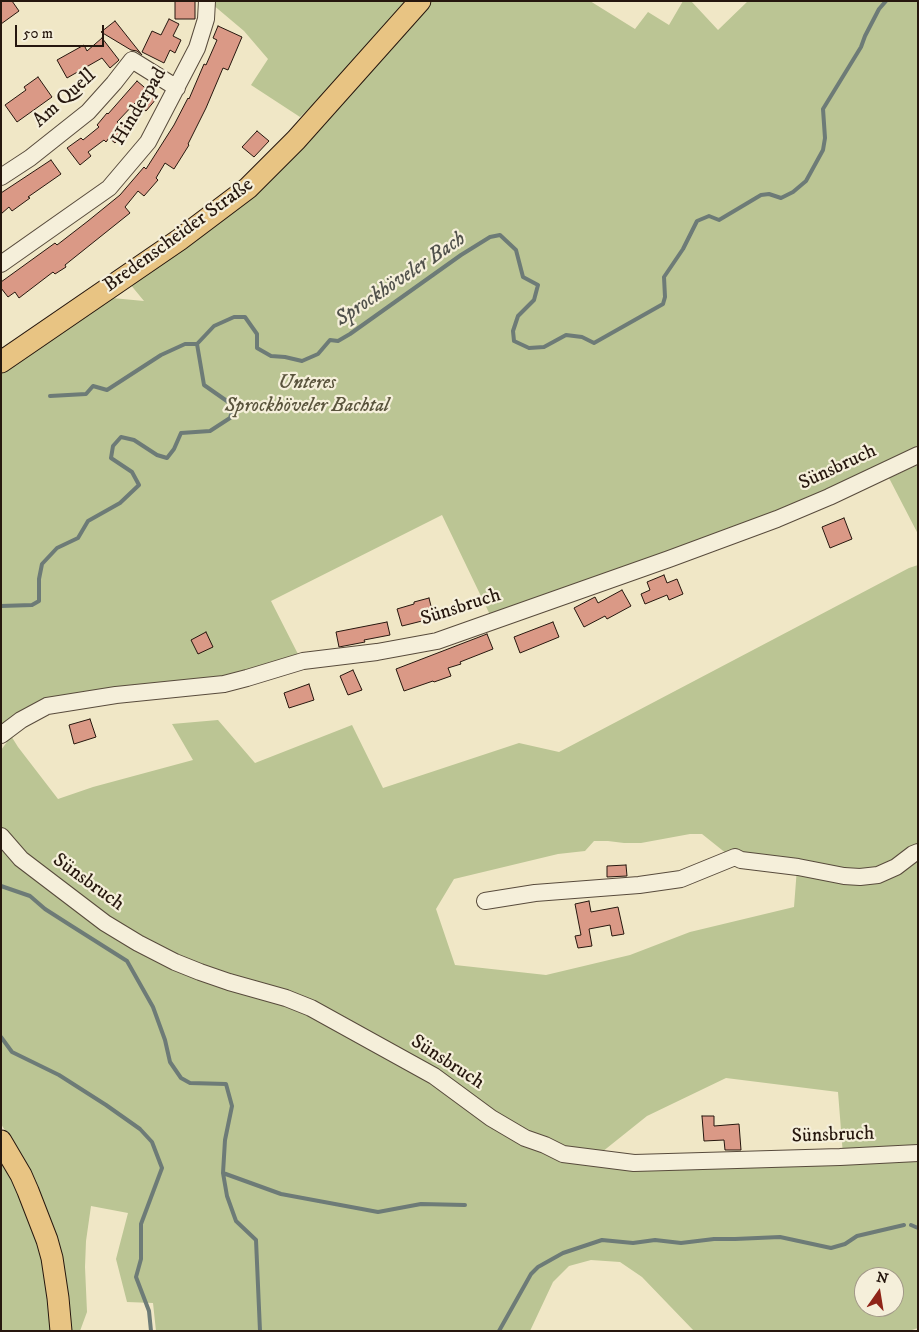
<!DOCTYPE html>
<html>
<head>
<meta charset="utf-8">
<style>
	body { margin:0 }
	#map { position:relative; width:919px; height:1332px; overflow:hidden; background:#f0e7c6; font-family:"IM FELL DW Pica",serif }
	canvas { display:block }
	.frame { position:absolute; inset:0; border:2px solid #26170e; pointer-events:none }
	.north { position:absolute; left:854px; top:1267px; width:50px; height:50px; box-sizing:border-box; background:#f5efda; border:1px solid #a29988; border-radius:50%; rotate:13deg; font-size:14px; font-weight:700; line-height:20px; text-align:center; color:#26170e }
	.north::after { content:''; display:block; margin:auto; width:18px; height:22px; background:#8f2418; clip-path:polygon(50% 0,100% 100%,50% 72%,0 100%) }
	.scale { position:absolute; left:15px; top:25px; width:89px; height:22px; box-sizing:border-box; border:2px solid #26170e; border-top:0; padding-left:6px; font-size:15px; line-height:18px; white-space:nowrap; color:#26170e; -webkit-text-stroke:4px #f5efda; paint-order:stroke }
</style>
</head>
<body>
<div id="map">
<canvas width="919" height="1332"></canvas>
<div class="frame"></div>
<div class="north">N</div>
<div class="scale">50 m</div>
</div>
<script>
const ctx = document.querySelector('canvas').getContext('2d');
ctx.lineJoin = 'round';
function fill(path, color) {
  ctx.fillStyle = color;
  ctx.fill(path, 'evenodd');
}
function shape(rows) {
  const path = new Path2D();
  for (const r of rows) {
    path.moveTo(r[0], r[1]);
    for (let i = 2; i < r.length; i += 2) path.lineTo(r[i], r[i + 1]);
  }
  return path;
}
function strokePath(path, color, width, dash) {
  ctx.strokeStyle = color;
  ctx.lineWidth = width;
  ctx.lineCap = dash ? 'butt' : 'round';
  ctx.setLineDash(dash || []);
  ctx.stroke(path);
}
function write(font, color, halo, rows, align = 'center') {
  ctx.font = font + ' "IM FELL DW Pica",serif';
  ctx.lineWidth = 4.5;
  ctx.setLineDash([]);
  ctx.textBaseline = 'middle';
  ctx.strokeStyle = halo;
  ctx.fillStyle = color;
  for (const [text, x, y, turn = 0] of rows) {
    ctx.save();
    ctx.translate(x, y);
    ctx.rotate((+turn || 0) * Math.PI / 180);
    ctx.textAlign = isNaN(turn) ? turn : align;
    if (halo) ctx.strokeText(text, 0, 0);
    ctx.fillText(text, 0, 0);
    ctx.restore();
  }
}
fill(shape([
	[212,1,411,1,352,68,300,117,251,85,268,59,244,31,212,4],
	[429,1,590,1,635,29,648,12,669,25,683,1,691,1,718,30,748,1,918,1,918,459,491,617,442,515,271,601,300,658,189,684,116,693,1,729,1,369,112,298,144,301,130,284,161,261],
	[918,465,918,534,889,478],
	[918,565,918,1152,843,1155,838,1092,726,1078,647,1116,597,1156,527,1136,416,1063,229,979,107,921,1,832,1,750,7,742,2,738,8,731,18,747,58,799,93,787,193,760,172,724,218,720,255,763,352,725,383,788,519,743,559,752,909,568],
	[690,834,702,834,732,858,797,868,794,907,690,932,630,955,546,975,455,965,436,909,454,879,558,854,585,851,594,841,608,841,624,843,641,843],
	[1,839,102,925,276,997,563,1156,918,1154,918,1328,909,1331,694,1331,642,1277,620,1262,591,1260,569,1266,553,1282,530,1331,156,1331,153,1303,127,1302,116,1259,128,1213,91,1206,86,1241,85,1267,87,1312,80,1331,65,1331,6,1132,1,1124],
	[864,1277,894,1277,894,1307,864,1307],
	[1,1153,40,1241,55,1331,1,1331]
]), '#bbc594');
strokePath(shape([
	[50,396,86,394,93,386,107,390,161,355,185,344,197,344],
	[1,606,32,605,39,601,39,579,42,564,57,548,78,538,88,521,120,503,139,485,132,472,111,458,113,446,121,437,134,440,157,455,167,458,174,449,181,433,210,431,230,418,234,406,204,385,197,344,214,326,234,317,245,317,257,334,257,348,271,356,285,357,302,361,318,354,330,340,338,341,350,334,461,255,490,237,500,235,516,250,523,277,538,285,534,300,518,316,513,331,514,341,529,348,544,347,566,335,582,337,594,343,663,304,665,297,664,277,683,249,697,221,709,216,719,220,761,195,769,194,781,198,793,192,806,181,823,150,825,138,823,109,861,47,865,36,879,9,886,1],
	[1,886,30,896,45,909,70,925,127,961,153,1007,165,1040,170,1062,181,1078,190,1083,226,1084,232,1106,225,1140,223,1173,227,1196,236,1221,256,1240,260,1331],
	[1,1037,12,1052,59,1075,106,1105,140,1129,152,1142,162,1168,141,1224,141,1259,136,1277,149,1311,151,1331],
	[223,1173,281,1194,378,1212,421,1204,465,1205],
	[911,1225,918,1228],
	[499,1331,531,1274,538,1267,563,1253,602,1240,633,1243,655,1240,681,1243,714,1239,735,1239,780,1237,831,1248,845,1244,857,1236,904,1225]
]), '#6d7b77', 4);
const building = shape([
	[1,1,12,1,19,11,1,24,1,1],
	[175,1,195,1,195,19,175,19,175,1],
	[169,19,179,24,173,36,181,40,175,53,170,50,164,63,142,52,152,31,161,35,169,19],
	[115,21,142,55,137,51,131,50,101,32,115,21],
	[218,26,242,37,228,70,223,68,206,108,188,144,189,145,174,169,165,163,156,178,158,180,144,196,138,191,125,207,130,213,65,265,66,267,55,274,53,272,19,298,15,292,8,297,1,288,1,282,55,243,57,245,88,221,120,195,144,167,146,169,174,125,188,98,189,99,204,64,206,65,217,40,213,38,218,26],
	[102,38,119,60,118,61,110,68,102,58,67,78,57,60,84,45,87,51,102,38],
	[38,77,52,97,17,122,5,105,26,90,24,87,38,77],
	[137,81,157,98,146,111,135,103,117,122,126,130,115,143,109,138,106,142,104,140,88,152,91,156,80,165,67,148,81,138,83,140,99,127,97,125,107,113,108,114,137,81],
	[257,131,269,141,254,157,242,147,257,131],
	[51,160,61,174,28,197,30,198,12,211,9,207,1,214,1,193,51,160],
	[844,518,852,539,830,548,822,527,844,518],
	[664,575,667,583,677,579,683,594,669,600,667,595,645,604,641,594,650,590,647,582,664,575],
	[622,590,631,606,607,619,605,616,584,627,574,608,595,597,598,603,622,590],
	[429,598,434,618,402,626,397,609,414,604,414,602,429,598],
	[387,622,390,635,364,640,365,642,339,647,336,632,387,622],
	[553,622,559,637,520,653,514,637,553,622],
	[206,632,213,647,198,654,191,640,206,632],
	[487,634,493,649,460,662,461,664,448,668,451,676,434,682,433,681,404,691,396,669,487,634],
	[353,670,362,690,348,695,340,676,353,670],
	[309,684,314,700,289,708,284,693,309,684],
	[90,719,96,737,74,744,69,725,90,719],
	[626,865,627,876,607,877,607,866,626,865],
	[589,901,591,912,618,907,624,934,612,936,610,925,589,929,592,946,578,948,575,936,581,935,575,904,589,901],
	[702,1116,714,1116,714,1126,739,1124,741,1150,725,1150,724,1140,704,1141,702,1116]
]);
fill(building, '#da9986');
strokePath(building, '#26170e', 1);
const minor = shape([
	[1,177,30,158,88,112,114,83,132,60,177,88],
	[1,264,109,188,148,142,197,48,206,19,207,1],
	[1,735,21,720,47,706,116,695,224,684,247,678,303,661,377,652,437,641,669,559,777,519,829,497,918,455],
	[1,836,21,859,105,923,138,943,175,962,200,972,229,982,286,998,311,1008,434,1076,491,1118,525,1138,545,1145,563,1154,634,1163,840,1157,918,1153],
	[485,901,535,893,639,885,681,879,735,857,741,860,798,867,844,876,860,877,878,875,896,867,913,854,918,852]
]);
const major = shape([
	[1,362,179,240,248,188,296,140,420,1],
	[1,1141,21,1175,28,1191,47,1240,52,1258,58,1298,61,1331]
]);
strokePath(minor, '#584b3c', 18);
strokePath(major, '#26170e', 23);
strokePath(minor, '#f5efda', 16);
strokePath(major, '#e8c483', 21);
write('20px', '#26170e', '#f5efda', [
	["Am Quell",65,99,-42],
	["Hinderpad",140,107,-59],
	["Bredenscheider Straße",179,236,-36],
	["Sünsbruch",838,468,-25],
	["Sünsbruch",461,608,-18],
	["Sünsbruch",88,883,36],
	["Sünsbruch",447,1063,33],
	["Sünsbruch",833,1136,-2]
]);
write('italic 20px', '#5a543d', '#f5efda', [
	["Unteres",307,384],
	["Sprockhöveler Bachtal",307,407]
]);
write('italic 21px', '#50514b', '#f5efda', [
	["Sprockhöveler Bach",401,280,-34]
]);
</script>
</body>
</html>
